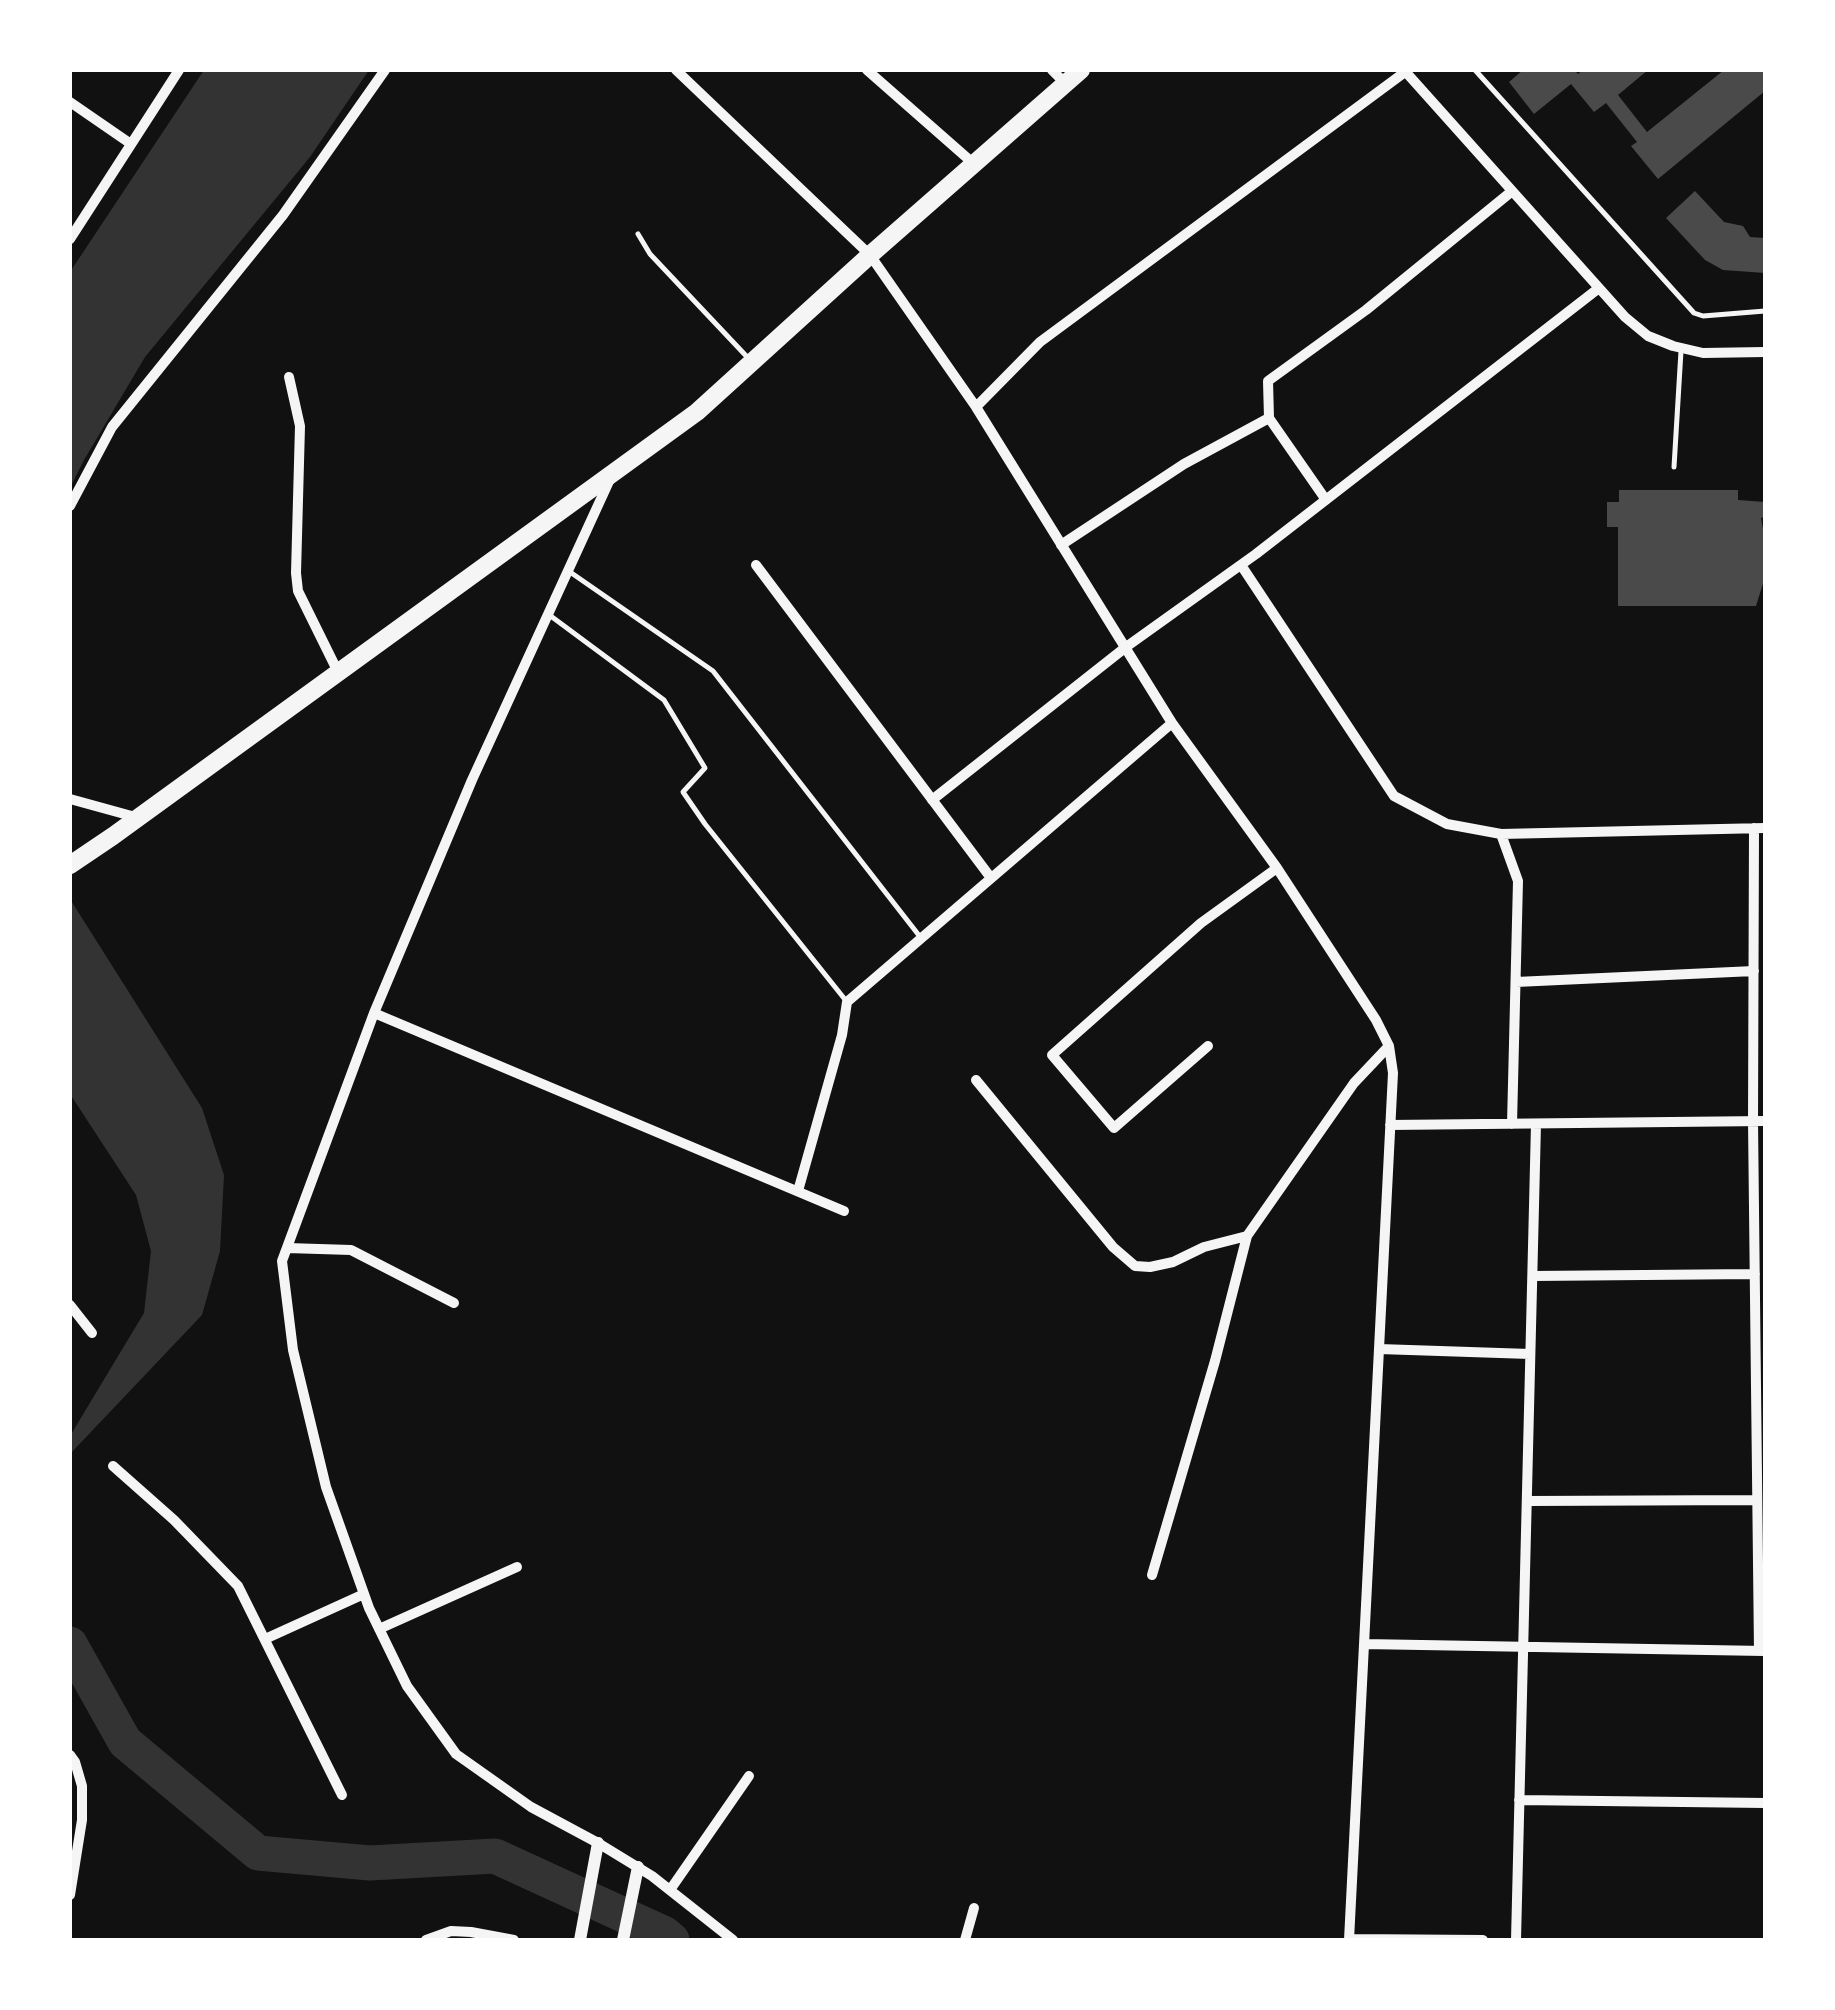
<!DOCTYPE html>
<html>
<head>
<meta charset="utf-8">
<style>
	body { margin:0 }
	#map { position:relative; width:1835px; height:2010px; overflow:hidden; background:#111; font-family:"Fira Sans",sans-serif }
	canvas { display:block }
	.frame { position:absolute; inset:0; border:72px solid #fff; pointer-events:none }
</style>
</head>
<body>
<div id="map">
<canvas width="1835" height="2010"></canvas>
<div class="frame"></div>
</div>
<script>
const ctx = document.querySelector('canvas').getContext('2d');
ctx.lineJoin = 'round';
function fill(path, color) {
  ctx.fillStyle = color;
  ctx.fill(path, 'evenodd');
}
function shape(rows) {
  const path = new Path2D();
  for (const r of rows) {
    path.moveTo(r[0], r[1]);
    for (let i = 2; i < r.length; i += 2) path.lineTo(r[i], r[i + 1]);
  }
  return path;
}
function strokePath(path, color, width, dash) {
  ctx.strokeStyle = color;
  ctx.lineWidth = width;
  ctx.lineCap = dash ? 'butt' : 'round';
  ctx.setLineDash(dash || []);
  ctx.stroke(path);
}
fill(shape([
	[204,70,369,70,310,157,145,357,84,460,70,488,70,272],
	[70,899,202,1108,224,1175,220,1251,202,1315,70,1454,70,1436,144,1313,151,1251,136,1195,70,1094]
]), '#333');
strokePath(shape([
	[70,1644,125,1742,258,1853,370,1863,495,1856,665,1934,672,1940]
]), '#333', 35);
fill(shape([
	[1523,70,1574,70,1578,74,1583,70,1648,70,1618,95,1647,132,1724,70,1765,70,1765,91,1658,179,1631,146,1637,142,1606,103,1594,112,1571,84,1534,114,1509,82],
	[1695,191,1724,222,1743,226,1750,237,1765,238,1765,273,1723,270,1705,260,1666,218],
	[1619,490,1738,490,1738,500,1765,502,1765,517,1761,518,1765,540,1765,577,1756,606,1618,606,1618,527,1607,527,1607,502,1619,502]
]), '#4a4a4a');
strokePath(shape([
	[1475,70,1694,313,1703,316,1765,311],
	[638,234,650,254,750,360],
	[1674,467,1681,351],
	[570,572,713,671,921,938],
	[548,614,664,700,705,768,683,792,705,824,847,1002]
]), '#f5f5f5', 5);
strokePath(shape([
	[676,70,870,255,976,407,1172,723,1277,868,1376,1020,1389,1046,1393,1073,1349,1940],
	[867,70,974,164],
	[1052,70,1066,84],
	[1404,70,1625,317,1648,336,1673,346,1703,353,1765,352],
	[70,102,131,144],
	[70,239,179,70],
	[289,377,300,426,296,573,298,591,338,672],
	[976,407,1040,342,1405,72],
	[611,477,472,780,374,1013,282,1261,293,1350,326,1487,369,1608,407,1686,456,1754,531,1807,598,1843,652,1876,733,1940],
	[1326,500,1269,418,1268,381,1366,310,1511,192],
	[70,506,112,427,283,215,385,70],
	[1061,545,1184,464,1269,418],
	[756,565,991,878],
	[1241,565,1394,796,1447,824,1501,834,1518,881,1512,1124],
	[70,799,139,818],
	[932,800,1126,647,1256,554,1599,288],
	[1754,828,1753,1121,1759,1651],
	[1501,834,1765,828],
	[1516,982,1754,971],
	[374,1013,844,1211],
	[1208,1046,1114,1128,1052,1055,1201,923,1277,868],
	[976,1080,1113,1247,1135,1266,1150,1267,1173,1262,1204,1247,1247,1236],
	[1390,1125,1765,1121],
	[798,1191,842,1035,847,1002,1172,723],
	[287,1248,351,1250,454,1303],
	[1533,1276,1755,1274],
	[70,1305,92,1333],
	[1379,1349,1530,1354],
	[113,1466,174,1520,238,1586,342,1795],
	[1527,1501,1756,1500],
	[1152,1575,1215,1361,1247,1236,1354,1083,1389,1046],
	[379,1629,517,1567],
	[265,1639,364,1594],
	[1364,1644,1764,1651],
	[70,1755,75,1762,82,1786,82,1820,70,1895],
	[1519,1800,1765,1803],
	[670,1890,749,1776],
	[1349,1939,1483,1940],
	[426,1940,451,1931,471,1932,514,1940],
	[965,1940,974,1908],
	[1516,1940,1536,1124]
]), '#f5f5f5', 10);
strokePath(shape([
	[580,1940,598,1843],
	[623,1940,638,1867]
]), '#f5f5f5', 12);
strokePath(shape([
	[70,865,113,836,697,412,870,255,1081,70]
]), '#f5f5f5', 18);
</script>
</body>
</html>
